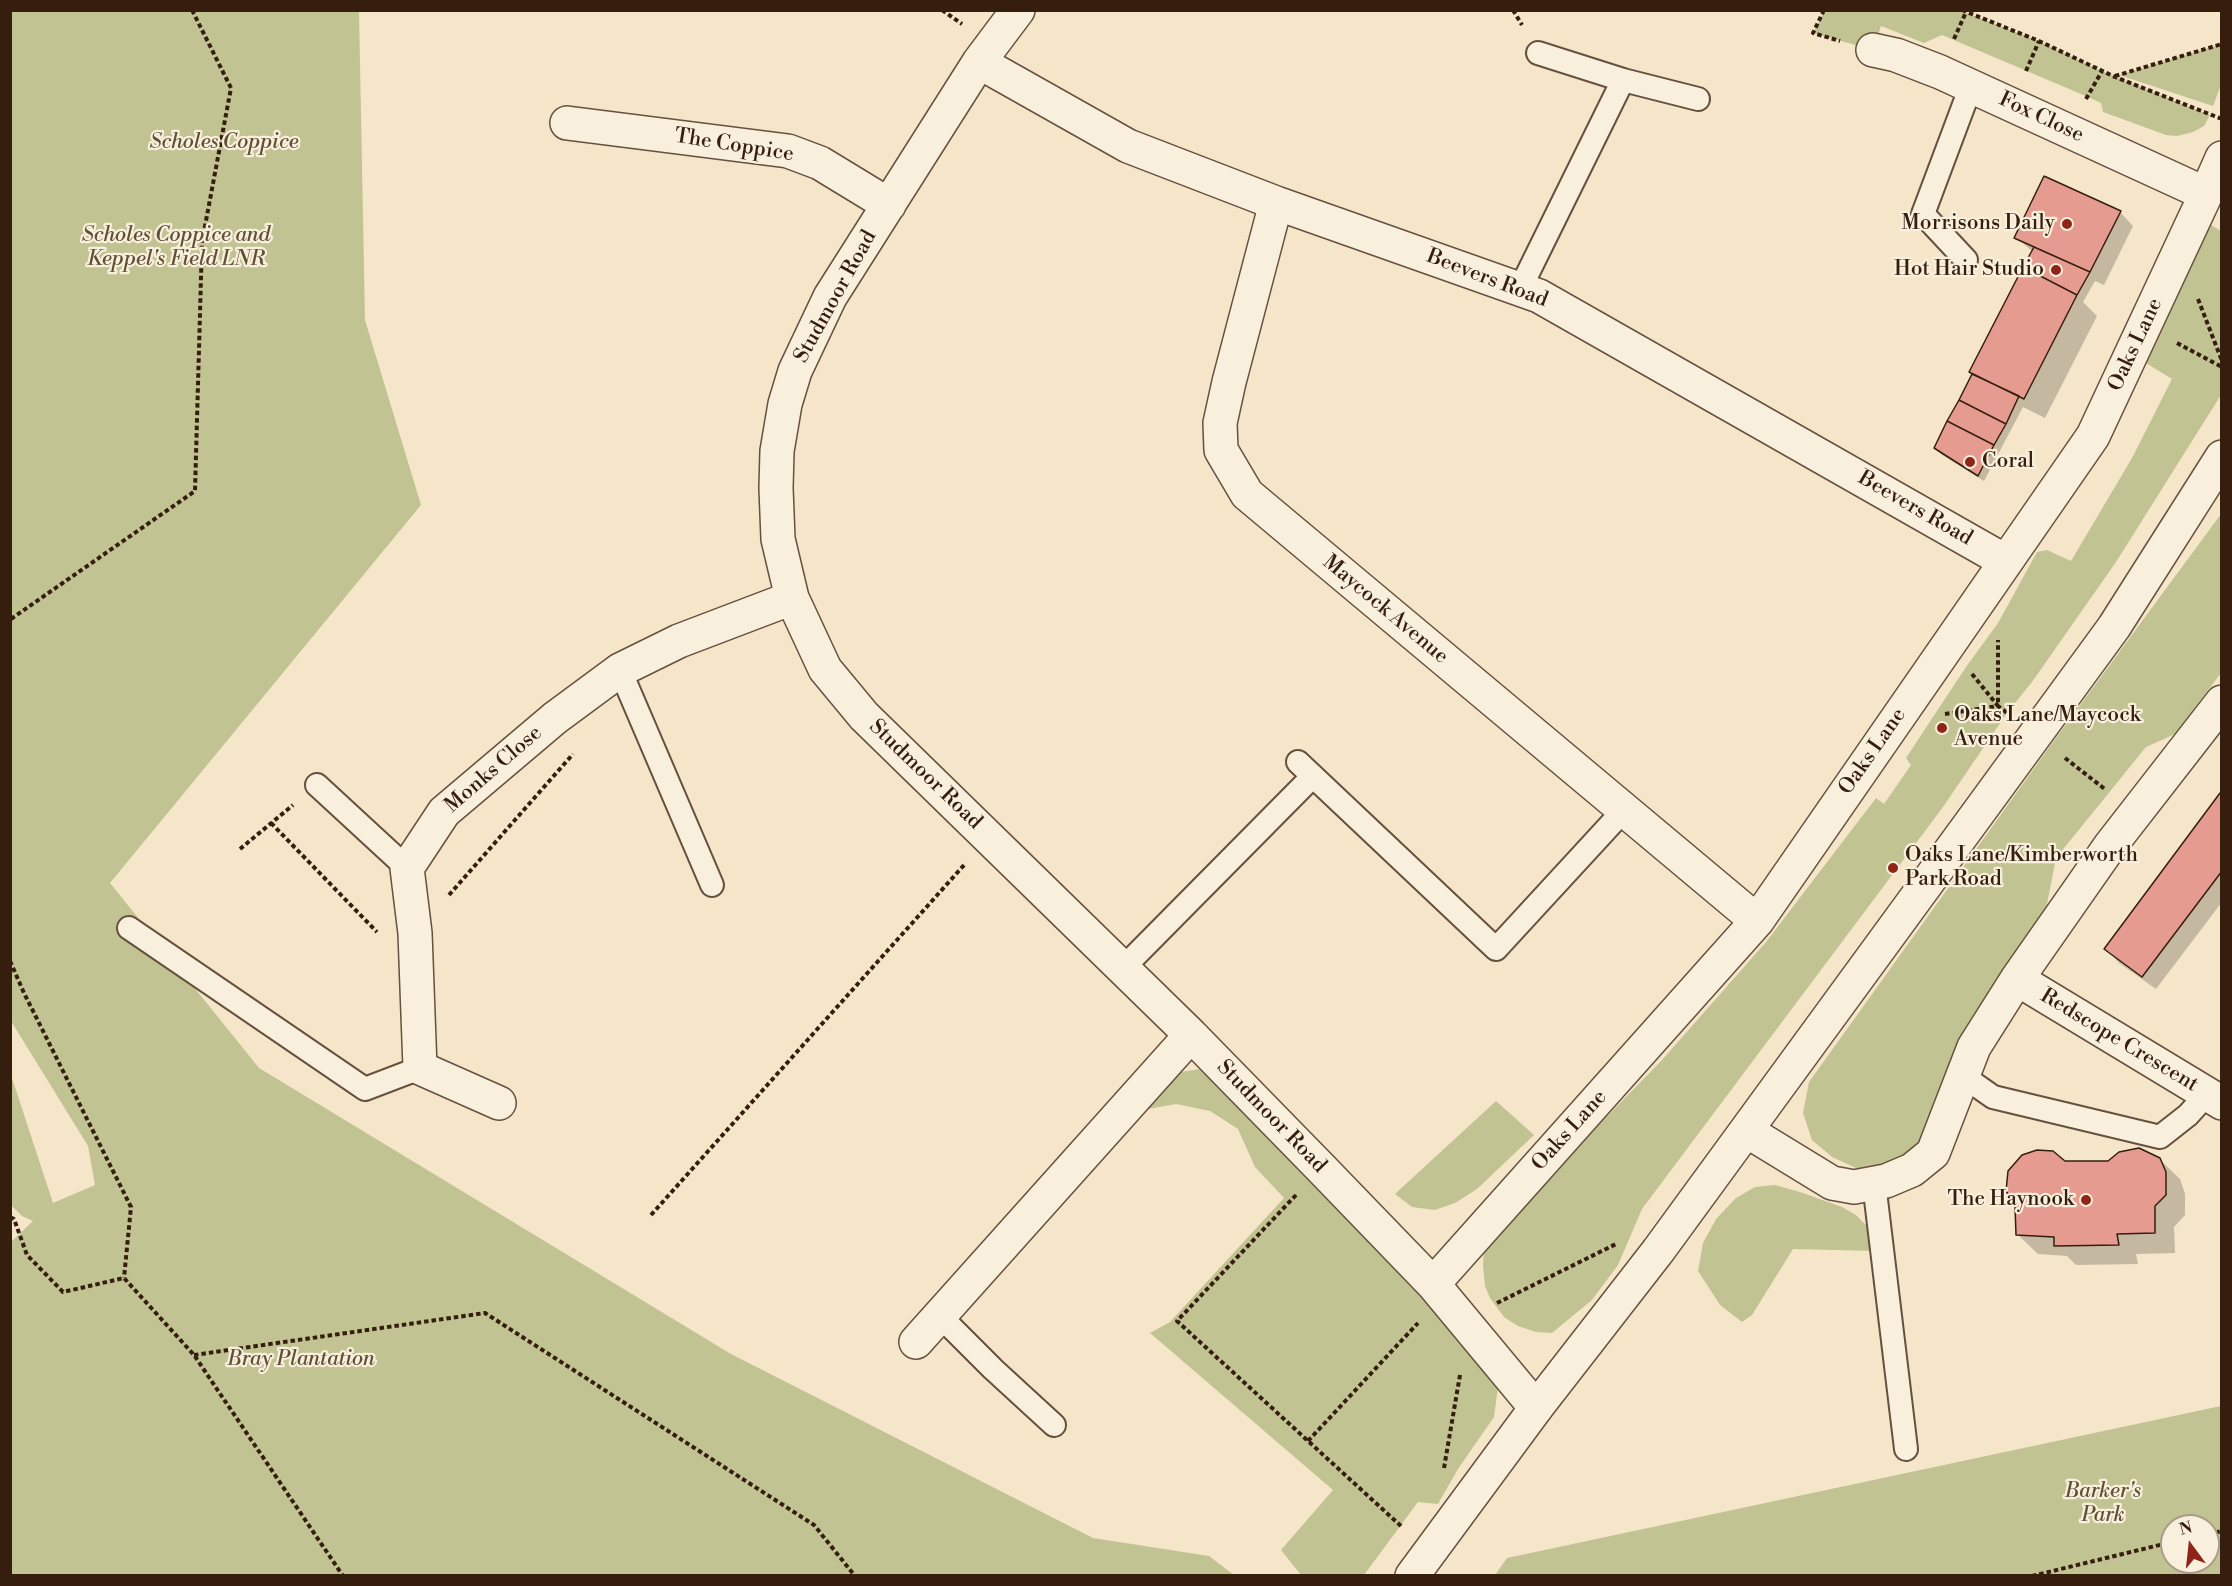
<!DOCTYPE html>
<html>
<head>
<meta charset="utf-8">
<style>
	body { margin:0 }
	#map { position:relative; width:2232px; height:1586px; overflow:hidden; background:#f5e6c9; font-family:"Libre Bodoni",serif }
	canvas { display:block }
	.frame { position:absolute; inset:0; border:12px solid #361e0f; pointer-events:none }
	.north { position:absolute; left:2160px; top:1514px; width:60px; height:60px; box-sizing:border-box; background:#f8efdc; border:2px solid #aa9b8a; border-radius:50%; rotate:345deg; font-size:16px; font-weight:700; line-height:24px; text-align:center; color:#361e0f }
	.north::after { content:''; display:block; margin:auto; width:21px; height:27px; background:#8f2418; clip-path:polygon(50% 0,100% 100%,50% 72%,0 100%) }
</style>
</head>
<body>
<div id="map">
<canvas width="2232" height="1586"></canvas>
<div class="frame"></div>
<div class="north">N</div>
</div>
<script>
const ctx = document.querySelector('canvas').getContext('2d');
ctx.lineJoin = 'round';
function fill(path, color) {
  ctx.fillStyle = color;
  ctx.fill(path, 'evenodd');
}
function shape(rows) {
  const path = new Path2D();
  for (const r of rows) {
    path.moveTo(r[0], r[1]);
    for (let i = 2; i < r.length; i += 2) path.lineTo(r[i], r[i + 1]);
  }
  return path;
}
function strokePath(path, color, width, dash) {
  ctx.strokeStyle = color;
  ctx.lineWidth = width;
  ctx.lineCap = dash ? 'butt' : 'round';
  ctx.setLineDash(dash || []);
  ctx.stroke(path);
}
function write(font, color, halo, rows, align = 'center') {
  ctx.font = font + ' "Libre Bodoni",serif';
  ctx.lineWidth = 4.5;
  ctx.setLineDash([]);
  ctx.textBaseline = 'middle';
  ctx.strokeStyle = halo;
  ctx.fillStyle = color;
  for (const [text, x, y, turn = 0] of rows) {
    ctx.save();
    ctx.translate(x, y);
    ctx.rotate((+turn || 0) * Math.PI / 180);
    ctx.textAlign = isNaN(turn) ? turn : align;
    if (halo) ctx.strokeText(text, 0, 0);
    ctx.fillText(text, 0, 0);
    ctx.restore();
  }
}
fill(shape([
	[11,11,359,11,365,320,421,505,110,883,259,1068,731,1354,1093,1538,1209,1556,1234,1575,11,1575,11,1242,33,1221,22,1216,11,1205,10,1072,53,1203,95,1185,88,1146,11,1021],
	[1824,11,1962,11,2039,41,2102,71,2210,115,2204,126,2193,132,2177,136,2166,135,2103,112,2101,103,2088,97,1942,35,1924,43,1881,26,1873,50,1813,33],
	[2221,44,2221,85,2213,106,2119,75],
	[2211,225,2221,231,2221,395,2116,562,2032,682,2007,713,1943,807,1642,1209,1618,1265,1592,1300,1552,1333,1536,1332,1518,1326,1504,1317,1490,1298,1485,1286,1483,1266,1484,1247,1496,1230,1662,1060,1766,942,1876,798,1884,804,1911,765,1906,758,1966,667,1998,623,2037,552,2047,550,2071,561,2132,458,2172,379,2141,360],
	[2221,514,2221,673,2175,734,2146,747,2056,858,2046,909,1993,984,1965,1032,1932,1126,1913,1154,1885,1168,1856,1168,1832,1157,1812,1140,1803,1113,1809,1082,2050,746],
	[1201,1069,1216,1077,1433,1306,1498,1387,1494,1417,1458,1469,1438,1504,1418,1502,1364,1575,1301,1575,1281,1550,1333,1490,1150,1333,1170,1322,1284,1198,1255,1167,1238,1129,1210,1111,1176,1104,1143,1110,1180,1072],
	[1496,1101,1534,1135,1477,1189,1455,1203,1435,1210,1412,1207,1395,1194],
	[1775,1185,1800,1192,1842,1207,1856,1215,1871,1230,1876,1251,1793,1249,1752,1315,1742,1322,1720,1305,1698,1271,1703,1243,1716,1219,1736,1198,1755,1187],
	[2221,1406,2221,1575,1495,1575,1507,1558],
	[2172,1526,2208,1526,2208,1562,2172,1562]
]), '#c2c392');
fill(shape([
	[2120,212,2133,226,2104,285,2095,281,2083,302,2097,316,2045,418,2023,407,1984,481,1942,455,1935,448,1973,374,1970,372,2033,252,2016,237],
	[2222,796,2222,902,2156,989,2119,963,2106,949],
	[2159,1159,2180,1179,2185,1194,2185,1215,2174,1227,2175,1253,2136,1254,2138,1264,2076,1265,2067,1256,2038,1254,2017,1234,2064,1163]
]), '#0003');
const building = shape([
	[2044,176,2121,211,2090,272,2014,238,2044,176],
	[2034,247,2090,272,2077,295,2023,267,2034,247],
	[2023,267,2077,295,2024,399,1969,372,2023,267],
	[1972,374,2019,396,2006,424,1959,400,1972,374],
	[1959,400,2006,424,1994,445,1947,421,1959,400],
	[1947,421,1994,445,1978,476,1934,448,1947,421],
	[2220,793,2222,794,2222,871,2142,977,2104,949,2220,793],
	[2139,1148,2160,1158,2166,1172,2166,1195,2155,1206,2155,1233,2117,1234,2119,1245,2054,1246,2054,1237,2016,1235,2015,1206,2006,1191,2008,1171,2022,1155,2037,1150,2053,1151,2065,1161,2108,1161,2119,1152,2139,1148]
]);
fill(building, '#e69b90');
strokePath(building, '#361e0f', 1.5);
const service = shape([
	[1623,80,1698,99],
	[1966,260,1923,214,1971,86],
	[1520,289,1623,80,1538,53],
	[620,670,712,885],
	[1298,762,1496,949,1624,810],
	[317,785,407,868],
	[129,928,365,1089,420,1068],
	[1123,968,1313,776],
	[1963,1076,1993,1097,2160,1137,2188,1115,2207,1094],
	[1874,1183,1906,1449],
	[939,1315,993,1369,1054,1425]
]);
const minor = shape([
	[1018,10,979,62,830,297,795,371,785,404,777,451,776,488,778,539,792,598,825,669,864,716,1191,1035,1321,1168,1433,1284,1536,1408],
	[1873,50,1896,55,1940,72,2206,194],
	[979,62,1128,146,1276,203,1539,296,2005,561],
	[567,123,788,151,820,163,889,205],
	[1276,203,1229,382,1220,423,1221,450,1247,494,1757,921],
	[2017,979,2222,1103],
	[499,1103,420,1068,415,933,407,868,444,812,555,718,620,670,679,641,792,598],
	[1747,1131,1832,1183,1854,1187,1886,1181,1912,1170,1933,1153,1974,1047,2017,979,2110,846,2222,702],
	[1433,1284,1757,921,2093,436,2206,194,2222,158],
	[916,1342,1191,1035]
]);
const tertiary = shape([
	[1412,1576,1536,1408,1658,1251,2114,627,2222,457]
]);
strokePath(service, '#66503e', 26);
strokePath(minor, '#66503e', 36);
strokePath(tertiary, '#66503e', 36);
strokePath(shape([
	[942,10,962,24],
	[1513,10,1522,25],
	[1824,10,1813,33,1840,41],
	[1962,10,2039,41,2115,77,2222,119],
	[1954,39,1966,12],
	[2026,71,2039,41],
	[2115,76,2222,44],
	[2086,99,2102,71],
	[2198,299,2222,361],
	[2177,343,2222,367],
	[11,619,195,491,202,242,231,88,192,10],
	[1972,674,1998,706,1998,640],
	[1945,714,1998,706,2007,713],
	[2065,758,2106,790],
	[271,823,377,932],
	[240,849,293,805],
	[449,895,573,754],
	[10,961,24,993,131,1207,124,1278],
	[1296,1195,1177,1321,1402,1527],
	[651,1215,965,864],
	[10,1217,14,1219,27,1255,63,1292,124,1278,194,1355,343,1576],
	[1497,1303,1616,1244],
	[194,1355,485,1313,814,1525,855,1576],
	[1308,1441,1418,1323],
	[1444,1468,1460,1375],
	[2208,1534,2222,1531],
	[2032,1576,2172,1542]
]), '#361e0f', 4, [4.5, 3]);
strokePath(service, '#f8efdc', 22);
strokePath(minor, '#f8efdc', 33);
strokePath(tertiary, '#f8efdc', 33);
for (const [x, y, r, color] of [
	[2067,224,6,"#8f2418"],
	[2056,270,6,"#8f2418"],
	[1970,462,6,"#8f2418"],
	[1942,728,6,"#8f2418"],
	[1893,868,6,"#8f2418"],
	[2086,1200,6,"#8f2418"]
]) {
  const dot = new Path2D();
  dot.arc(x, y, r, 0, 2 * Math.PI);
  ctx.fillStyle = color;
  ctx.fill(dot);
  strokePath(dot, '#f8efdc', 2);
}
write('21px', '#361e0f', '#f8efdc', [
	["Fox Close",2041,118,25],
	["The Coppice",734,146,9],
	["Beevers Road",1487,279,21],
	["Studmoor Road",836,297,-61],
	["Oaks Lane",2136,345,-65],
	["Beevers Road",1915,509,30],
	["Maycock Avenue",1385,610,40],
	["Oaks Lane",1873,752,-55],
	["Monks Close",494,770,-41],
	["Studmoor Road",925,775,44],
	["Redscope Crescent",2119,1041,31],
	["Studmoor Road",1271,1117,46],
	["Oaks Lane",1570,1131,-48]
]);
write('italic 21px', '#605036', '#f8efdc', [
	["Scholes Coppice",224,143],
	["Scholes Coppice and",176,236],
	["Keppel's Field LNR",176,260],
	["Bray Plantation",301,1360],
	["Barker's",2103,1492],
	["Park",2103,1516]
]);
write('21px', '#361e0f', '#f8efdc', [
	["Morrisons Daily",2055,224],
	["Hot Hair Studio",2044,270],
	["Coral",1982,462,"left"],
	["Oaks Lane/Maycock",1954,716,"left"],
	["Avenue",1954,740,"left"],
	["Oaks Lane/Kimberworth",1905,856,"left"],
	["Park Road",1905,880,"left"],
	["The Haynook",2074,1200]
], 'right');
</script>
</body>
</html>
